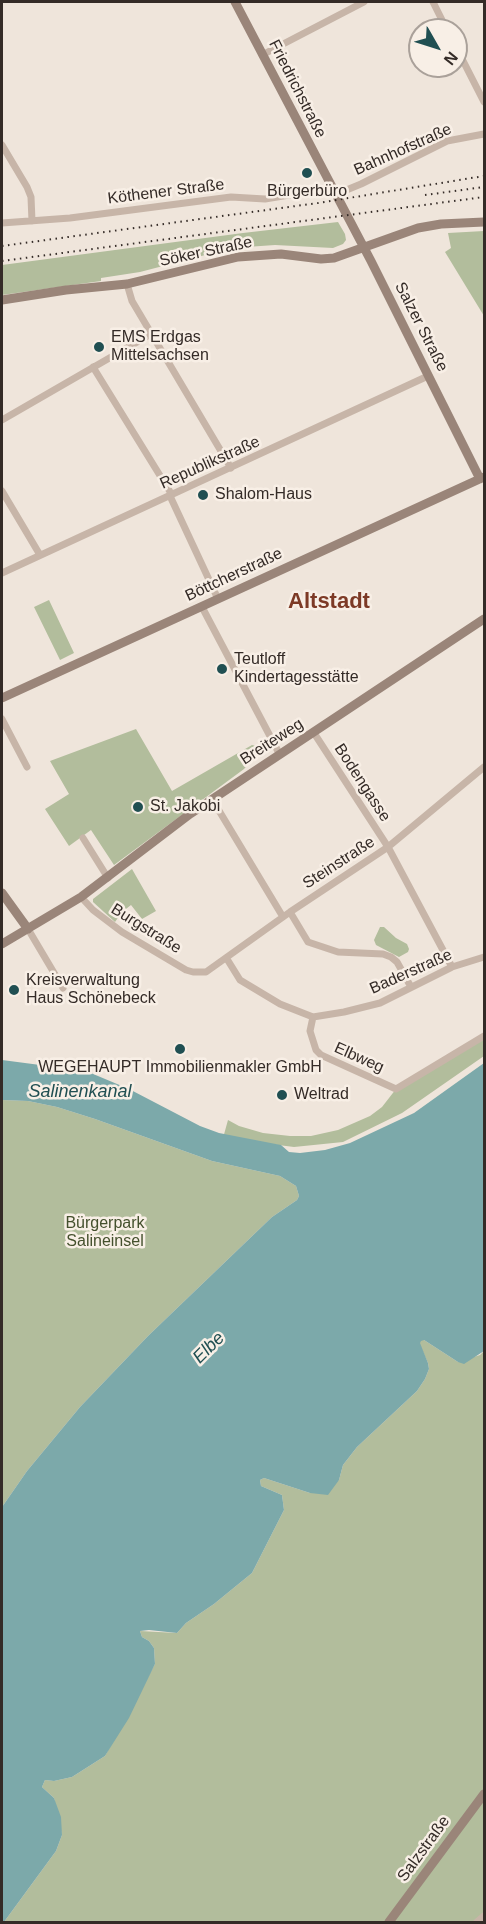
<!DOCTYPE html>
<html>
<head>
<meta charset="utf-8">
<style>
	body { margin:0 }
	#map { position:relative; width:486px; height:1924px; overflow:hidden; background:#efe5db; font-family:Arial,sans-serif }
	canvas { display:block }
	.frame { position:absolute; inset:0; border:3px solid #342b27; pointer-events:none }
	.north { position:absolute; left:408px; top:18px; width:60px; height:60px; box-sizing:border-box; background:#f8efe6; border:2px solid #aaa19a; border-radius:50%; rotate:129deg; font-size:16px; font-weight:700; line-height:24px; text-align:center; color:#342b27 }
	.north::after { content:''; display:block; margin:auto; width:21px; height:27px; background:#204f52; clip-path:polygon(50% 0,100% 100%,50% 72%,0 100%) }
</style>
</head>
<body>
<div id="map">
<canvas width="486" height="1924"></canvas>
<div class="frame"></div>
<div class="north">N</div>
</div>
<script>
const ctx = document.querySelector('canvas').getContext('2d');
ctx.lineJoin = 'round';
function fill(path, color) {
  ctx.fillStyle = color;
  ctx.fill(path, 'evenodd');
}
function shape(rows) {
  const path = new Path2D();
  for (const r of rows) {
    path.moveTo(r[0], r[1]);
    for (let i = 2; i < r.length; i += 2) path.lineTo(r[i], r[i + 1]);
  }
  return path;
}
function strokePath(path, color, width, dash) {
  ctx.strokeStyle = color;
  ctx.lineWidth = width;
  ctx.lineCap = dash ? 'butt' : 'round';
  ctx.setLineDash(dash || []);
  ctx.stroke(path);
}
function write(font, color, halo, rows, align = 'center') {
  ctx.font = font + ' Arial,sans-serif';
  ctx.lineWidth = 5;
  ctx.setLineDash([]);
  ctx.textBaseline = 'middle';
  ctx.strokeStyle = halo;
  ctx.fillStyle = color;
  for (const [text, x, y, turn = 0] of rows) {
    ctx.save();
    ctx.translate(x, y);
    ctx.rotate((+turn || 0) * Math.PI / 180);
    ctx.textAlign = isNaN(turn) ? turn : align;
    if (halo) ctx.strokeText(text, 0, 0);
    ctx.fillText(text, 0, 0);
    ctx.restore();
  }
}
fill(shape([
	[283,61,290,74,295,71,297,75,292,78,299,91,304,89,306,93,301,96,307,106,304,108,281,64],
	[338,222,345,234,346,240,343,244,333,248,275,245,232,248,140,272,101,278,101,281,2,295,2,265,243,233],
	[484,231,484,316,445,252,451,248,448,233],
	[49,600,74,653,60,660,34,607],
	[136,729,172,791,252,745,256,746,260,751,244,769,114,865,91,830,69,846,45,809,69,794,50,761],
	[132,869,156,911,142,919,131,905,122,912,115,922,93,902,93,899],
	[380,927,384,927,396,938,407,944,409,949,408,952,399,957,376,945,374,940],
	[484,1036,484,1056,402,1113,343,1142,294,1147,223,1138,228,1120,239,1126,263,1133,290,1136,311,1136,338,1130,370,1116,382,1107,396,1089],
	[2,1100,28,1101,57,1107,95,1119,212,1161,280,1176,296,1186,299,1196,297,1200,272,1217,148,1336,80,1407,27,1471,2,1507],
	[421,1340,424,1340,458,1362,480,1355,484,1351,484,1912,474,1922,4,1922,56,1851,62,1835,54,1798,42,1787,45,1780,54,1781,72,1777,105,1756,155,1664,154,1648,149,1641,142,1637,140,1631,177,1633,186,1623,214,1604,252,1573,284,1510,282,1495,261,1486,260,1480,264,1478,310,1493,339,1480,343,1465,357,1447,417,1391,425,1379,429,1369,428,1363,419,1343]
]), '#b2bd9c');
fill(shape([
	[2,1060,86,1071,129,1089,200,1126,219,1133,281,1145,289,1152,300,1153,325,1150,350,1143,414,1113,484,1063,484,1351,464,1364,458,1362,424,1340,421,1341,420,1343,428,1363,429,1369,425,1379,417,1391,357,1447,343,1465,339,1480,328,1495,310,1493,264,1478,260,1480,261,1486,282,1495,284,1510,252,1573,214,1604,186,1623,177,1633,149,1630,140,1631,142,1637,149,1641,154,1648,155,1664,129,1718,105,1756,72,1777,54,1781,45,1780,42,1787,54,1798,61,1817,62,1835,56,1851,4,1922,2,1922,2,1507,27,1471,80,1407,148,1336,272,1217,297,1200,299,1196,296,1186,280,1176,212,1161,95,1119,57,1107,28,1101,2,1100]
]), '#7ca9aa');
strokePath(shape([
	[433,2,447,30],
	[456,47,484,102],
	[262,55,364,2],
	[2,145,27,187,31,197,32,221],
	[2,223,70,218,231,197,265,199,325,189,344,191,361,184,447,141,484,134],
	[127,284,132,301,231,468],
	[93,367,172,495],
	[2,420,151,334],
	[2,491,40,555],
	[170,496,218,599],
	[2,573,428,376],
	[202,607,280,755],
	[2,719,27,767],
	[314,733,388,847,452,967],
	[212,799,283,917],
	[83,838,108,878],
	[81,897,93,910,122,932,186,970,193,972,206,972,290,912,388,847,484,767],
	[290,912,308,942,338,952,383,954,391,957,397,962,411,987],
	[28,929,63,988],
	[227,959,240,980,280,1004,313,1017,344,1012,380,1003,452,967,484,957],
	[313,1017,310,1031,316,1050,321,1055,396,1089,484,1036],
	[477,1922,484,1916]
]), '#c7b5a8', 7);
strokePath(shape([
	[235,2,371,261,480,479],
	[2,300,66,290,127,284,238,257,281,254,321,259,334,258,418,228,441,224,484,222],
	[2,698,484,477],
	[2,893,28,929],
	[2,944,81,897,190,814,484,619],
	[389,1922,484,1794]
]), '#9a8579', 9);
strokePath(shape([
	[425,195,484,187],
	[2,246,318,203,484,176],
	[2,261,484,197]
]), '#342b27', 2, [1.5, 4.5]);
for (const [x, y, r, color] of [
	[307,173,6,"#204f52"],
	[99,347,6,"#204f52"],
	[203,495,6,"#204f52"],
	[222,669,6,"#204f52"],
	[138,807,6,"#204f52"],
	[14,990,6,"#204f52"],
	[180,1049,6,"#204f52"],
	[282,1095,6,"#204f52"]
]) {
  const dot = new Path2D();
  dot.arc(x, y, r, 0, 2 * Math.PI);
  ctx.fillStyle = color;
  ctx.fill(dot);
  strokePath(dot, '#f8efe6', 2);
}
write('16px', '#342b27', '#f8efe6', [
	["Friedrichstraße",297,89,63],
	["Bahnhofstraße",403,150,-24],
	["Köthener Straße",166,192,-7],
	["Söker Straße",206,252,-12],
	["Salzer Straße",421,327,63],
	["Republikstraße",210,463,-24],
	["Böttcherstraße",234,575,-25],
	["Breiteweg",272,742,-33],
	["Bodengasse",362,783,57],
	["Steinstraße",339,863,-33],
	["Burgstraße",146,929,32],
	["Baderstraße",411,972,-24],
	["Elbweg",359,1058,24],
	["Salzstraße",424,1849,-54]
]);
write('16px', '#342b27', '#f8efe6', [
	["Bürgerbüro",307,192,"center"],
	["EMS Erdgas",111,338],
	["Mittelsachsen",111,356],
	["Shalom-Haus",215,495],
	["Teutloff",234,660],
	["Kindertagesstätte",234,678],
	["St. Jakobi",150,807],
	["Kreisverwaltung",26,981],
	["Haus Schönebeck",26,999],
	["WEGEHAUPT Immobilienmakler GmbH",180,1068,"center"],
	["Weltrad",294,1095]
], 'left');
write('16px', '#44502d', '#f8efe6', [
	["Bürgerpark",105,1224],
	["Salineinsel",105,1242]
]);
write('italic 18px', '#204f52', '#f8efe6', [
	["Salinenkanal",80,1092],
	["Elbe",209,1348,-45]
]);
write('bold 22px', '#7d3a26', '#f8efe6', [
	["Altstadt",329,602]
]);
</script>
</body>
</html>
